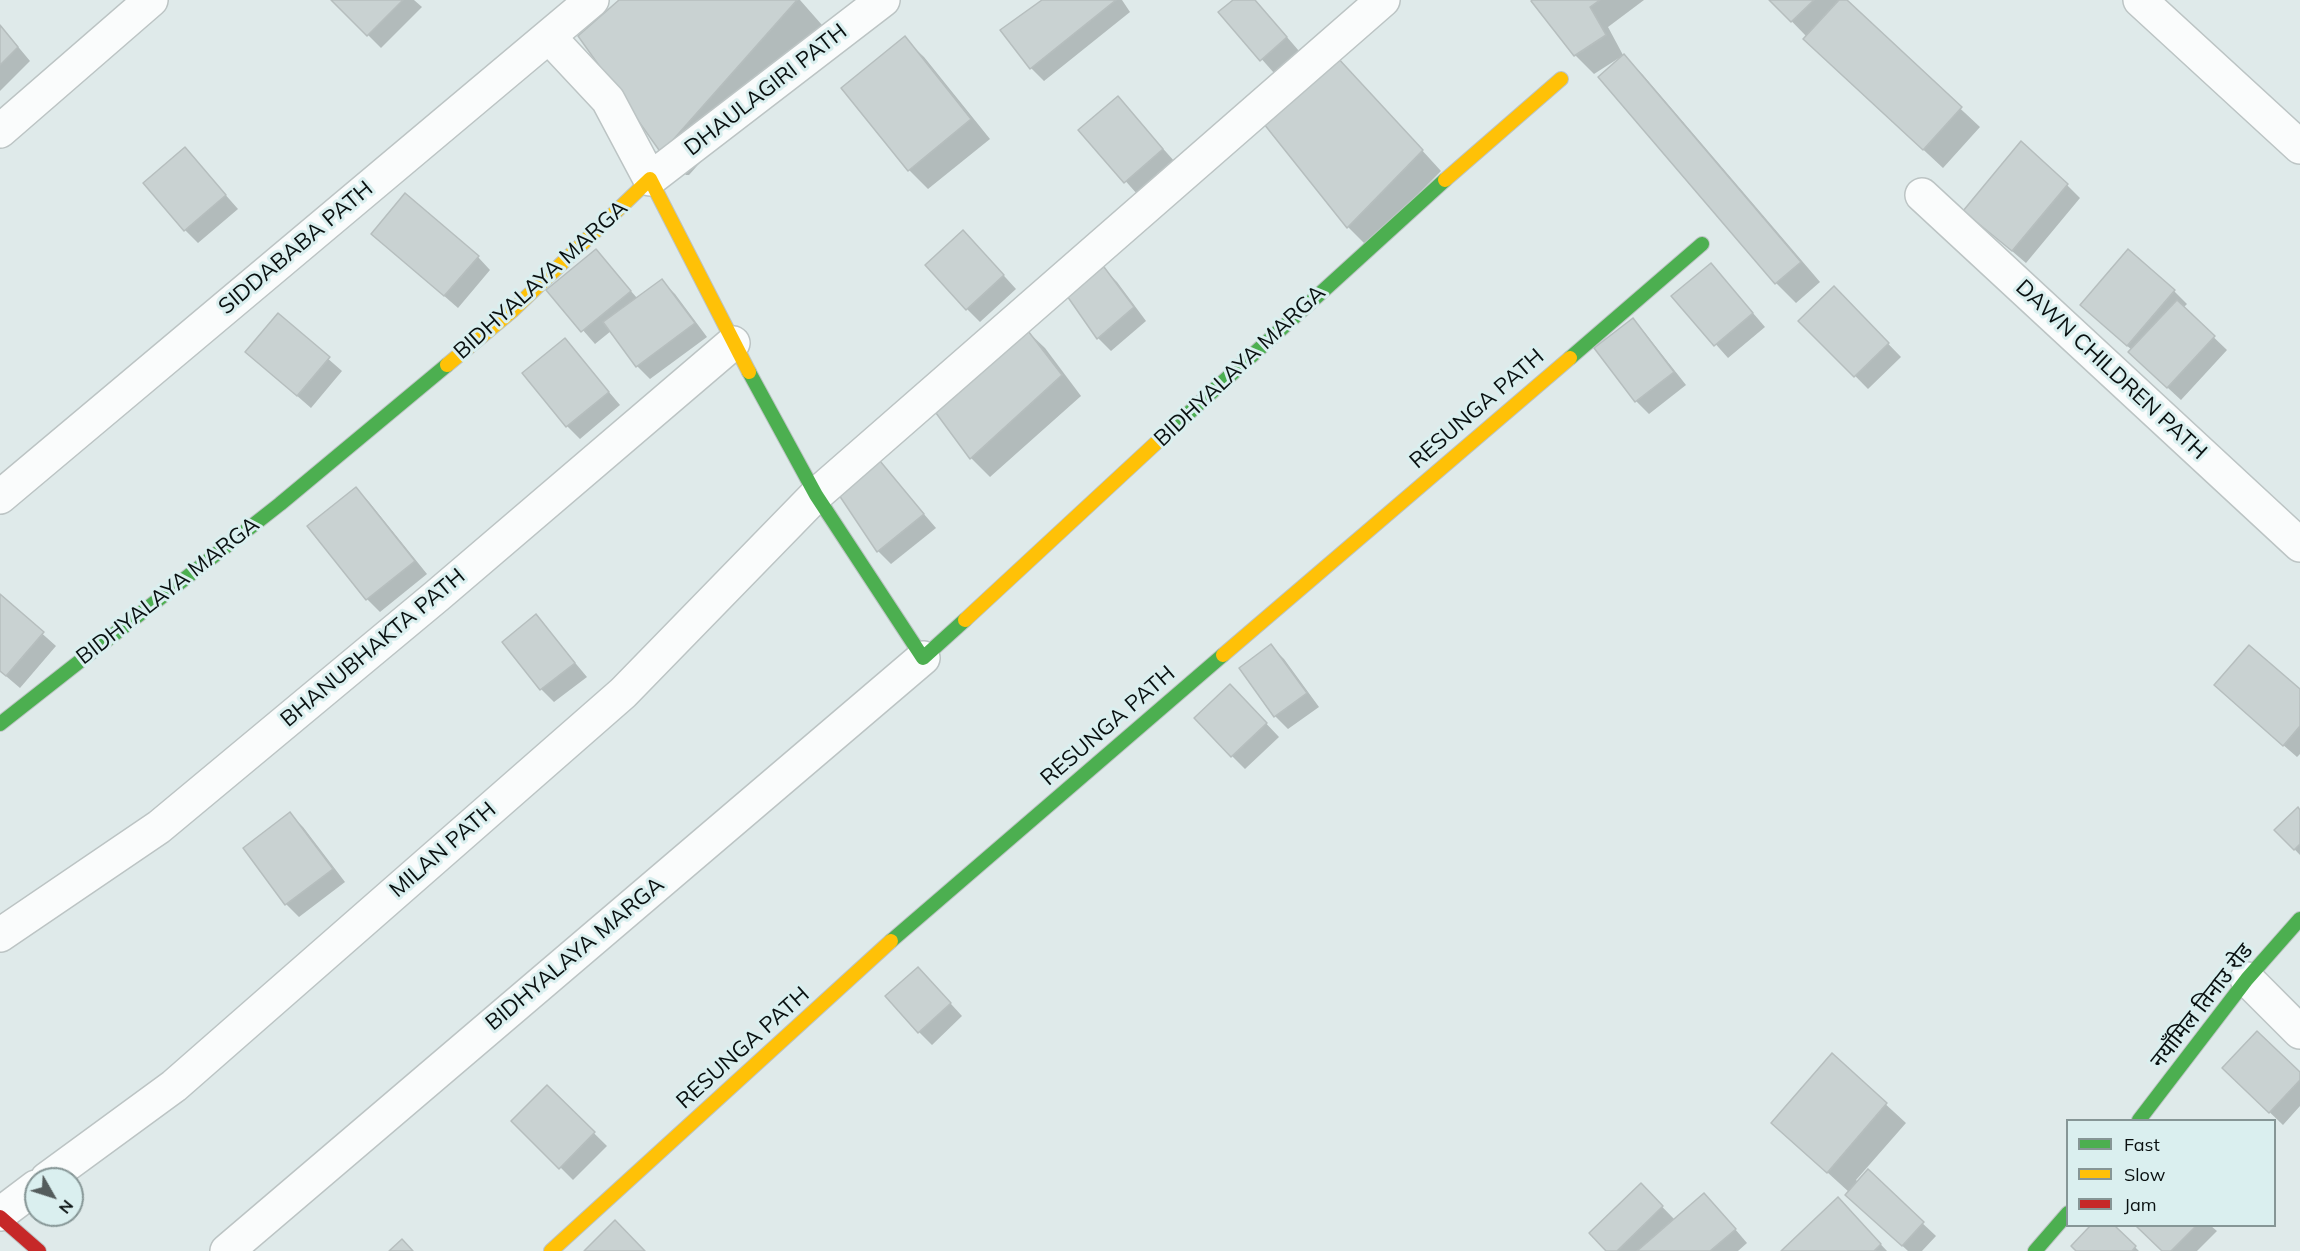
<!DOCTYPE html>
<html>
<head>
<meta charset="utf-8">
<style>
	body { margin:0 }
	#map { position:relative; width:2300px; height:1251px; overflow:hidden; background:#dfeaea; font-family:Mulish,sans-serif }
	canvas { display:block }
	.legend { position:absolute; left:2066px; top:1119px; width:210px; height:108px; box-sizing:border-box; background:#daefef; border:2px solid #869696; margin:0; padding:8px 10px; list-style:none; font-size:18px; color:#091010 }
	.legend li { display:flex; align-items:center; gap:12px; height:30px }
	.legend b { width:30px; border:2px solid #869696 }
	.north { position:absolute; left:24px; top:1167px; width:60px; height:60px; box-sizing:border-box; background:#daefef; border:2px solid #869696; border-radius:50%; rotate:129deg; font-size:16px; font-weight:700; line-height:24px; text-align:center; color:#091010 }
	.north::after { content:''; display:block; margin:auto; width:21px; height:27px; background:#545c5c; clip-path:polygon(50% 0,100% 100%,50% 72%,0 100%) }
</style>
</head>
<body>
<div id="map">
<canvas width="2300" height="1251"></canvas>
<ul class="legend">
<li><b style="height:8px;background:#4caf50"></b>Fast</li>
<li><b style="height:8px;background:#ffc107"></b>Slow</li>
<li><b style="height:8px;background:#c62828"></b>Jam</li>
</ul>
<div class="north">N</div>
</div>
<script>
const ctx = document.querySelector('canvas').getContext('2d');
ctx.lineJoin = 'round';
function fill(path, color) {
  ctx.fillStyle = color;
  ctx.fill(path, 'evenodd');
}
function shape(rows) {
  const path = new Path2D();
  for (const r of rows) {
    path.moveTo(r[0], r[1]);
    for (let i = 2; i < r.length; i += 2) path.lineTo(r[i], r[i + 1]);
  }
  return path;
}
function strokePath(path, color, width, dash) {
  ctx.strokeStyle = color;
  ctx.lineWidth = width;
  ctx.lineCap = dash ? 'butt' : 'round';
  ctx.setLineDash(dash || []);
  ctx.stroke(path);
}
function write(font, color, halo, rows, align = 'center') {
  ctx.font = font + ' Mulish,"Noto Sans Devanagari",sans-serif';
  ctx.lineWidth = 6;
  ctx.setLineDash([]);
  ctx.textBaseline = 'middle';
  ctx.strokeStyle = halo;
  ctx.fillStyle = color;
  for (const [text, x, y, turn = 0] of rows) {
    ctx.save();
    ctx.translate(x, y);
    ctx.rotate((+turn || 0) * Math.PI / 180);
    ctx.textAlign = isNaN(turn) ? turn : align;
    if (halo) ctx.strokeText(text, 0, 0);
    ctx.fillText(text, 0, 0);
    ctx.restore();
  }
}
fill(shape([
	[333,0,414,0,422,7,381,48],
	[621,0,800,0,822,25,689,175,686,175,660,149],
	[1045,0,1122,0,1130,12,1044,81,1031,68],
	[1235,0,1255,0,1299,51,1274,73,1220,12],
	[1535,0,1644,0,1608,27,1623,55,1643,75,1820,282,1796,303,1776,283,1600,77,1620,60,1619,58,1594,74,1575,55],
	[1771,0,1844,0,1980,127,1943,168,1825,58,1807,37],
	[0,25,30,61,0,91],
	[904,38,924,57,990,139,928,189,909,170],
	[1356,78,1441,171,1367,246,1348,227,1266,124],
	[1118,98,1175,162,1138,195,1080,130],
	[185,149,238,209,198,243,185,230],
	[2067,185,2080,198,2026,263,1965,211],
	[373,234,478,257,490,270,458,308],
	[976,245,1016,289,980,322,967,309],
	[596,251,637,298,662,281,675,294,707,337,650,379,637,366,611,331,595,344,548,290],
	[1104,269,1117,282,1146,321,1111,351,1098,338,1067,293],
	[1723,278,1765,327,1728,358,1673,296],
	[1834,288,1901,357,1868,389,1801,321],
	[2174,291,2187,304,2183,308,2227,350,2181,400,2143,365,2132,350,2095,318],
	[278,315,342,371,311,408,247,352],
	[1633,320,1645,333,1686,385,1649,414,1636,401],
	[1025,329,1045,348,1081,396,990,477,971,458],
	[565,340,620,405,580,439,567,426],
	[880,463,936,528,891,564,878,551,841,496],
	[356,489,369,502,427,574,380,612,367,599],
	[0,596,56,646,20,688,0,671],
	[536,616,587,677,554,702,541,689,504,642],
	[1271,646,1284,659,1319,707,1288,729,1275,716],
	[2300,691,2300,754,2297,757,2229,698],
	[1243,699,1279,737,1245,769,1232,756],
	[2300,812,2300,855,2276,830],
	[290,814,303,827,345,882,299,917,286,904],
	[931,982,962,1016,932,1045,919,1032],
	[1832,1055,1906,1123,1856,1180,1858,1182,1868,1172,1936,1236,1922,1251,1908,1251,1860,1207,1849,1192,1773,1123],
	[2300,1074,2300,1106,2283,1125,2237,1081],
	[547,1087,607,1146,573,1180,514,1121],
	[1641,1185,1675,1220,1717,1208,1747,1243,1738,1251,1609,1251],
	[1857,1219,1887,1251,1783,1251],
	[2092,1226,2113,1226,2139,1251,2078,1251,2073,1246],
	[2138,1226,2211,1226,2217,1231,2197,1251,2164,1251]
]), '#0003');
const building = shape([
	[331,0,403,0,367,36,331,0],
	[619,0,797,0,664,150,659,150,578,36,619,0],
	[1042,0,1116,0,1030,69,1000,30,1042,0],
	[1233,0,1255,0,1287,37,1260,61,1218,12,1233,0],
	[1532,0,1600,0,1590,7,1606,35,1574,56,1531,1,1532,0],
	[1769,0,1814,0,1791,22,1769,0],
	[1839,0,1847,0,1962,107,1923,150,1803,39,1839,0],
	[0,25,18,47,0,65,0,25],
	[905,36,971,119,908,171,841,88,905,36],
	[1624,54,1801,262,1775,284,1598,77,1624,54],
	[1336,56,1423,150,1347,228,1264,124,1336,56],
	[1118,96,1163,149,1124,183,1078,130,1118,96],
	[2021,141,2068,184,2012,251,1963,211,2021,141],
	[185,147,226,195,184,231,143,183,185,147],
	[405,193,479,256,444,296,371,234,405,193],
	[963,230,1004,275,966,310,925,265,963,230],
	[596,249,631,291,581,332,546,290,596,249],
	[2128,249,2175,290,2127,346,2080,305,2128,249],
	[1711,263,1753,313,1714,346,1671,296,1711,263],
	[1104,267,1134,307,1097,339,1065,293,1104,267],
	[662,279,695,323,636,367,603,322,662,279],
	[1834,286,1889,343,1854,377,1798,321,1834,286],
	[2177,300,2215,336,2167,388,2128,352,2177,300],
	[278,313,330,357,297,396,245,352,278,313],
	[1633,318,1674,372,1635,402,1594,348,1633,318],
	[1025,327,1062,375,970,459,936,413,1025,327],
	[565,338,609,392,566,427,522,373,565,338],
	[880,461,924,514,877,552,839,495,880,461],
	[356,487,415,561,366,600,307,526,356,487],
	[0,594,44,632,6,676,0,671,0,594],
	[536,614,575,663,540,690,502,642,536,614],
	[1271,644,1307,693,1274,717,1239,668,1271,644],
	[2249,645,2300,689,2300,726,2283,746,2214,685,2249,645],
	[1230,684,1267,723,1231,757,1194,718,1230,684],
	[2298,807,2300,810,2300,844,2294,850,2274,830,2298,807],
	[290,812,333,869,285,905,243,848,290,812],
	[918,967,951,1003,918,1033,885,996,918,967],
	[2257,1031,2300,1072,2300,1080,2269,1113,2222,1068,2257,1031],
	[1832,1053,1887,1103,1827,1173,1771,1123,1832,1053],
	[547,1085,595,1132,559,1169,511,1121,547,1085],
	[1868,1169,1924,1222,1902,1246,1845,1195,1868,1169],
	[1641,1183,1663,1206,1617,1251,1606,1251,1589,1233,1641,1183],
	[1704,1193,1736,1229,1710,1251,1637,1251,1704,1193],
	[1838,1197,1881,1244,1874,1251,1781,1251,1838,1197],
	[615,1220,645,1251,584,1251,615,1220],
	[2090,1226,2115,1226,2136,1246,2132,1251,2076,1251,2071,1246,2090,1226],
	[2136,1226,2196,1226,2171,1251,2162,1251,2136,1226],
	[402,1239,413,1251,389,1251,402,1239]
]);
fill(building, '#c9d2d2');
strokePath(building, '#b6bebe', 1.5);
const street = shape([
	[2140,0,2300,147],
	[550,38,608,100,650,179,883,0],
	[0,131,151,0],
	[1922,195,2300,545],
	[0,497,592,0],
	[0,935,159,827,438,595,733,343],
	[2247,979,2300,1032],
	[47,1179,174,1086,623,693,816,495,1383,0],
	[0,1214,36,1187],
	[227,1251,923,658]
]);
const fast = shape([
	[1570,358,1702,244],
	[749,372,816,495,923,658,965,620],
	[1169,431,1445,180],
	[0,724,280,504,447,365],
	[891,941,1223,655],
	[2139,1120,2247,979,2300,919],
	[2035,1251,2068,1213]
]);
const slow = shape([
	[1445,180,1561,79],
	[447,365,513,310,650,179,749,372],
	[965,620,1169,431],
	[1223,655,1570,358],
	[551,1251,891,941]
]);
const jam = shape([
	[0,1217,39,1251]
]);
strokePath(street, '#bcc4c4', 36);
strokePath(fast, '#bcc4c4', 16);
strokePath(slow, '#bcc4c4', 16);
strokePath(jam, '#bcc4c4', 16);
strokePath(street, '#fafcfc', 33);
strokePath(fast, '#4caf50', 14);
strokePath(slow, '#ffc107', 14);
strokePath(jam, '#c62828', 14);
write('22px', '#091010', '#daefef', [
	["DHAULAGIRI PATH",766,90,-38],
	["SIDDABABA PATH",296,248,-40],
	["BIDHYALAYA MARGA",541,280,-42],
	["BIDHYALAYA MARGA",1240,366,-43],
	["DAWN CHILDREN PATH",2111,370,43],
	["RESUNGA PATH",1477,409,-41],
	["BIDHYALAYA MARGA",168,591,-38],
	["BHANUBHAKTA PATH",373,648,-40],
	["RESUNGA PATH",1108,726,-41],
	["MILAN PATH",443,850,-41],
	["BIDHYALAYA MARGA",575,954,-40],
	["नयाँमिल तिनाउ रोड",2202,1006,-52],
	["RESUNGA PATH",743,1048,-42]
]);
</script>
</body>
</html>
